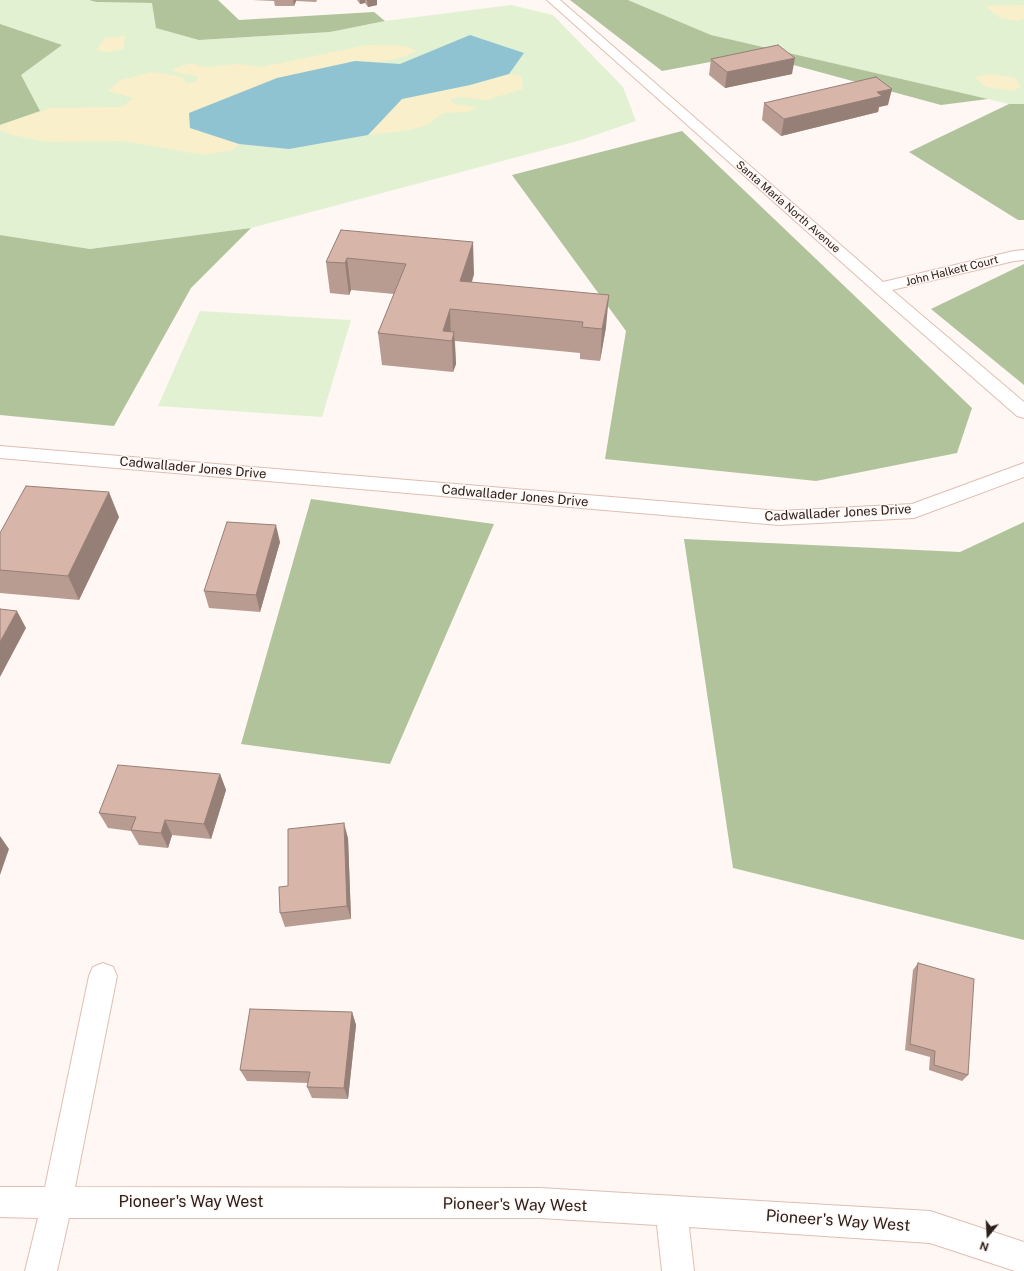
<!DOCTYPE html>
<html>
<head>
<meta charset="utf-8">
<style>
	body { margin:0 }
	#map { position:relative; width:1024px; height:1271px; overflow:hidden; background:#fef7f4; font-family:"Public Sans",sans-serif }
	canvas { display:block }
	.north { position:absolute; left:968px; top:1215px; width:40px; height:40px; -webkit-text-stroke:3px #fef7f4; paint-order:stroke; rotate:198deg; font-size:11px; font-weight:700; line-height:16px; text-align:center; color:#2d201c }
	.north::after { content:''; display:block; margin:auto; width:14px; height:18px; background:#2d201c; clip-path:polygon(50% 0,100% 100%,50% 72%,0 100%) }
</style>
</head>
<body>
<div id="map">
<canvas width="1024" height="1271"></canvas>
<div class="north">N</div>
</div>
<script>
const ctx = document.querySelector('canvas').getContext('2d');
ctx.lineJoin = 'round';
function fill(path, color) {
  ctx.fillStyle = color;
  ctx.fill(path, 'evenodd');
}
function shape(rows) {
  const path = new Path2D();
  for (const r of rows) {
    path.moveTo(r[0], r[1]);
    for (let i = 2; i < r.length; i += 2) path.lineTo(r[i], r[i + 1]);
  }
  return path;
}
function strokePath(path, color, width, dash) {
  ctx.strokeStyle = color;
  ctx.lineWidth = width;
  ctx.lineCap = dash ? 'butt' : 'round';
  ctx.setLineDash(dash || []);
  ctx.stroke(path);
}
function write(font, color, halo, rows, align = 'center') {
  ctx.font = font + ' "Public Sans",sans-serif';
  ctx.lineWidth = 3;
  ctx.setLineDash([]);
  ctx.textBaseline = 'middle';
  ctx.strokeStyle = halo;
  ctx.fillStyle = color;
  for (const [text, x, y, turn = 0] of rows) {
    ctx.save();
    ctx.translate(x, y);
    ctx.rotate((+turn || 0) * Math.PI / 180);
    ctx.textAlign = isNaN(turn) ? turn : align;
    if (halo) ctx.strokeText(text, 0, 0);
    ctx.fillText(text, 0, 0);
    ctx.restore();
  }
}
fill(shape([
	[0,0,89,0,96,2,152,3,199,40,330,32,385,21,511,5,553,15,623,87,636,121,581,140,251,228,90,249,0,235],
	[628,0,1024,0,1024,104,1009,104,711,35],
	[200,311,351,320,322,417,158,406]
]), '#e3f1d3');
fill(shape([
	[89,0,218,0,239,20,374,12,385,21,330,32,199,40,156,28,152,3,96,2],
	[570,0,628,0,711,35,988,99,941,105,753,54,662,71],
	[0,24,62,45,21,75,40,111,0,125],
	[1009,104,1024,104,1024,220,1018,220,909,152],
	[682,131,972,408,957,453,816,481,605,459,626,331,512,175],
	[251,228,191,288,114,426,0,415,0,235,90,249],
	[1024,264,1024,385,931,309],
	[311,499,494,524,390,764,241,744],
	[1024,522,1024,940,733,868,684,539,960,552]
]), '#b1c39b');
fill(shape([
	[1024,5,1024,19,1016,21,1000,18,985,6],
	[125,36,123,49,108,52,96,50,105,38],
	[367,45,405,46,417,51,400,58,378,62,355,61,190,128,239,144,234,150,203,155,123,141,48,142,12,135,0,130,0,125,51,108,122,107,133,98,108,91,121,80,152,72,183,77,186,83,196,82,198,77,175,72,172,69,191,63,205,67,239,64,261,67],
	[509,74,521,76,523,89,486,100,460,97,450,99,454,104,478,107,468,112,443,113,427,125,410,130,368,135,402,99,470,85],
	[990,74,1015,78,1021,87,1012,91,986,87,974,77]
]), '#f9efca');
fill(shape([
	[470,35,524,53,509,74,470,85,402,99,368,135,289,149,239,144,190,128,189,113,277,78,355,61,400,64]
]), '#8fc3d2');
const minor = shape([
	[547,0,560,0,883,282,1014,251,1024,250,1024,260,1014,261,892,290,1024,402,1024,418,1017,416,874,291,547,0],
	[0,446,779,511,912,504,1024,463,1024,477,914,518,779,525,0,458,0,446],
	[103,963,113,967,117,976,75,1187,540,1188,930,1211,1024,1242,1024,1271,1015,1271,930,1243,689,1227,694,1271,662,1271,657,1225,540,1218,69,1218,57,1271,25,1271,38,1218,0,1217,0,1187,45,1187,89,976,93,967,103,963]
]);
strokePath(minor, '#e0beb1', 2);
fill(minor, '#fff');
fill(shape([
	[252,0,317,0,316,2,296,1,294,6,275,6,274,1],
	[357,0,377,0,377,5,368,7,365,3,360,4],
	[711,59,792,74,725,88,709,75],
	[764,103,888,105,879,107,878,112,781,136,762,120],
	[341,230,474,274,472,282,606,327,600,361,580,359,580,353,455,341,456,364,453,372,382,365,378,333,394,294,351,290,349,295,330,293,326,262],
	[119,517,79,600,0,593,0,533],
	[280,542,260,612,209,608,204,591],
	[220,774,226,790,211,839,172,835,168,848,139,845,131,831,108,828,99,813],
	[348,838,351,919,285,927,280,913,288,886],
	[918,963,968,1075,962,1081,929,1070,930,1057,905,1050,913,970],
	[352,1012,356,1025,348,1099,312,1098,307,1087,308,1083,247,1081,240,1070]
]), '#b99c91');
fill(shape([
	[293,0,296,0,296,1,294,6],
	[360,0,365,0,365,3,360,4],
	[367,0,377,0,377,5,368,7],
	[795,58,792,74,725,88,727,72],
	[892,89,888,105,879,107,878,112,781,136,784,119,877,92],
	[473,242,474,274,462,310,460,281],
	[347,258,351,290,349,295,345,263],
	[609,295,606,327,600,361,602,329],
	[450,309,451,341,443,331],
	[454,332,456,364,453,372,452,341],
	[109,492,119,517,79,600,68,576],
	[276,525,280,542,260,612,256,595],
	[17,611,26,628,0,677,0,642],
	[220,774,226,790,211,839,204,824],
	[165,820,172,835,168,848,161,833],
	[344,823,348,838,351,919,347,906],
	[0,836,9,849,0,875],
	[352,1012,356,1025,348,1099,344,1088]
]), '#967f76');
const building = shape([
	[778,45,795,58,727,72,711,59,778,45],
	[876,77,892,89,877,92,882,96,784,119,764,103,876,77],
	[341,230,473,242,460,281,609,295,602,329,582,327,583,322,450,309,443,331,454,332,452,341,378,333,406,264,347,258,345,263,326,262,341,230],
	[26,486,109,492,68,576,0,570,0,533,26,486],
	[227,522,276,525,256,595,204,591,227,522],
	[0,609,17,611,0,642,0,609],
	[118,765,220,774,204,824,165,820,161,833,131,830,136,817,99,813,118,765],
	[344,823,347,906,280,913,279,887,288,886,288,829,344,823],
	[918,963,974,979,968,1075,934,1065,935,1051,910,1044,918,963],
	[250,1009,352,1012,344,1088,307,1087,310,1072,240,1070,250,1009]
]);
fill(building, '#d7b5a9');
strokePath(building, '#967f76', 1);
write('11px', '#2d201c', '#fef7f4', [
	["Santa Maria North Avenue",788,207,41],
	["John Halkett Court",952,271,-14]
]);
write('13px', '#2d201c', '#fef7f4', [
	["Cadwallader Jones Drive",193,468,5],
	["Cadwallader Jones Drive",515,496,5],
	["Cadwallader Jones Drive",838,513,-3]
]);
write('16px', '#2d201c', '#fef7f4', [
	["Pioneer's Way West",191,1202],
	["Pioneer's Way West",515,1205,1],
	["Pioneer's Way West",838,1221,4]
]);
</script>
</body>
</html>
